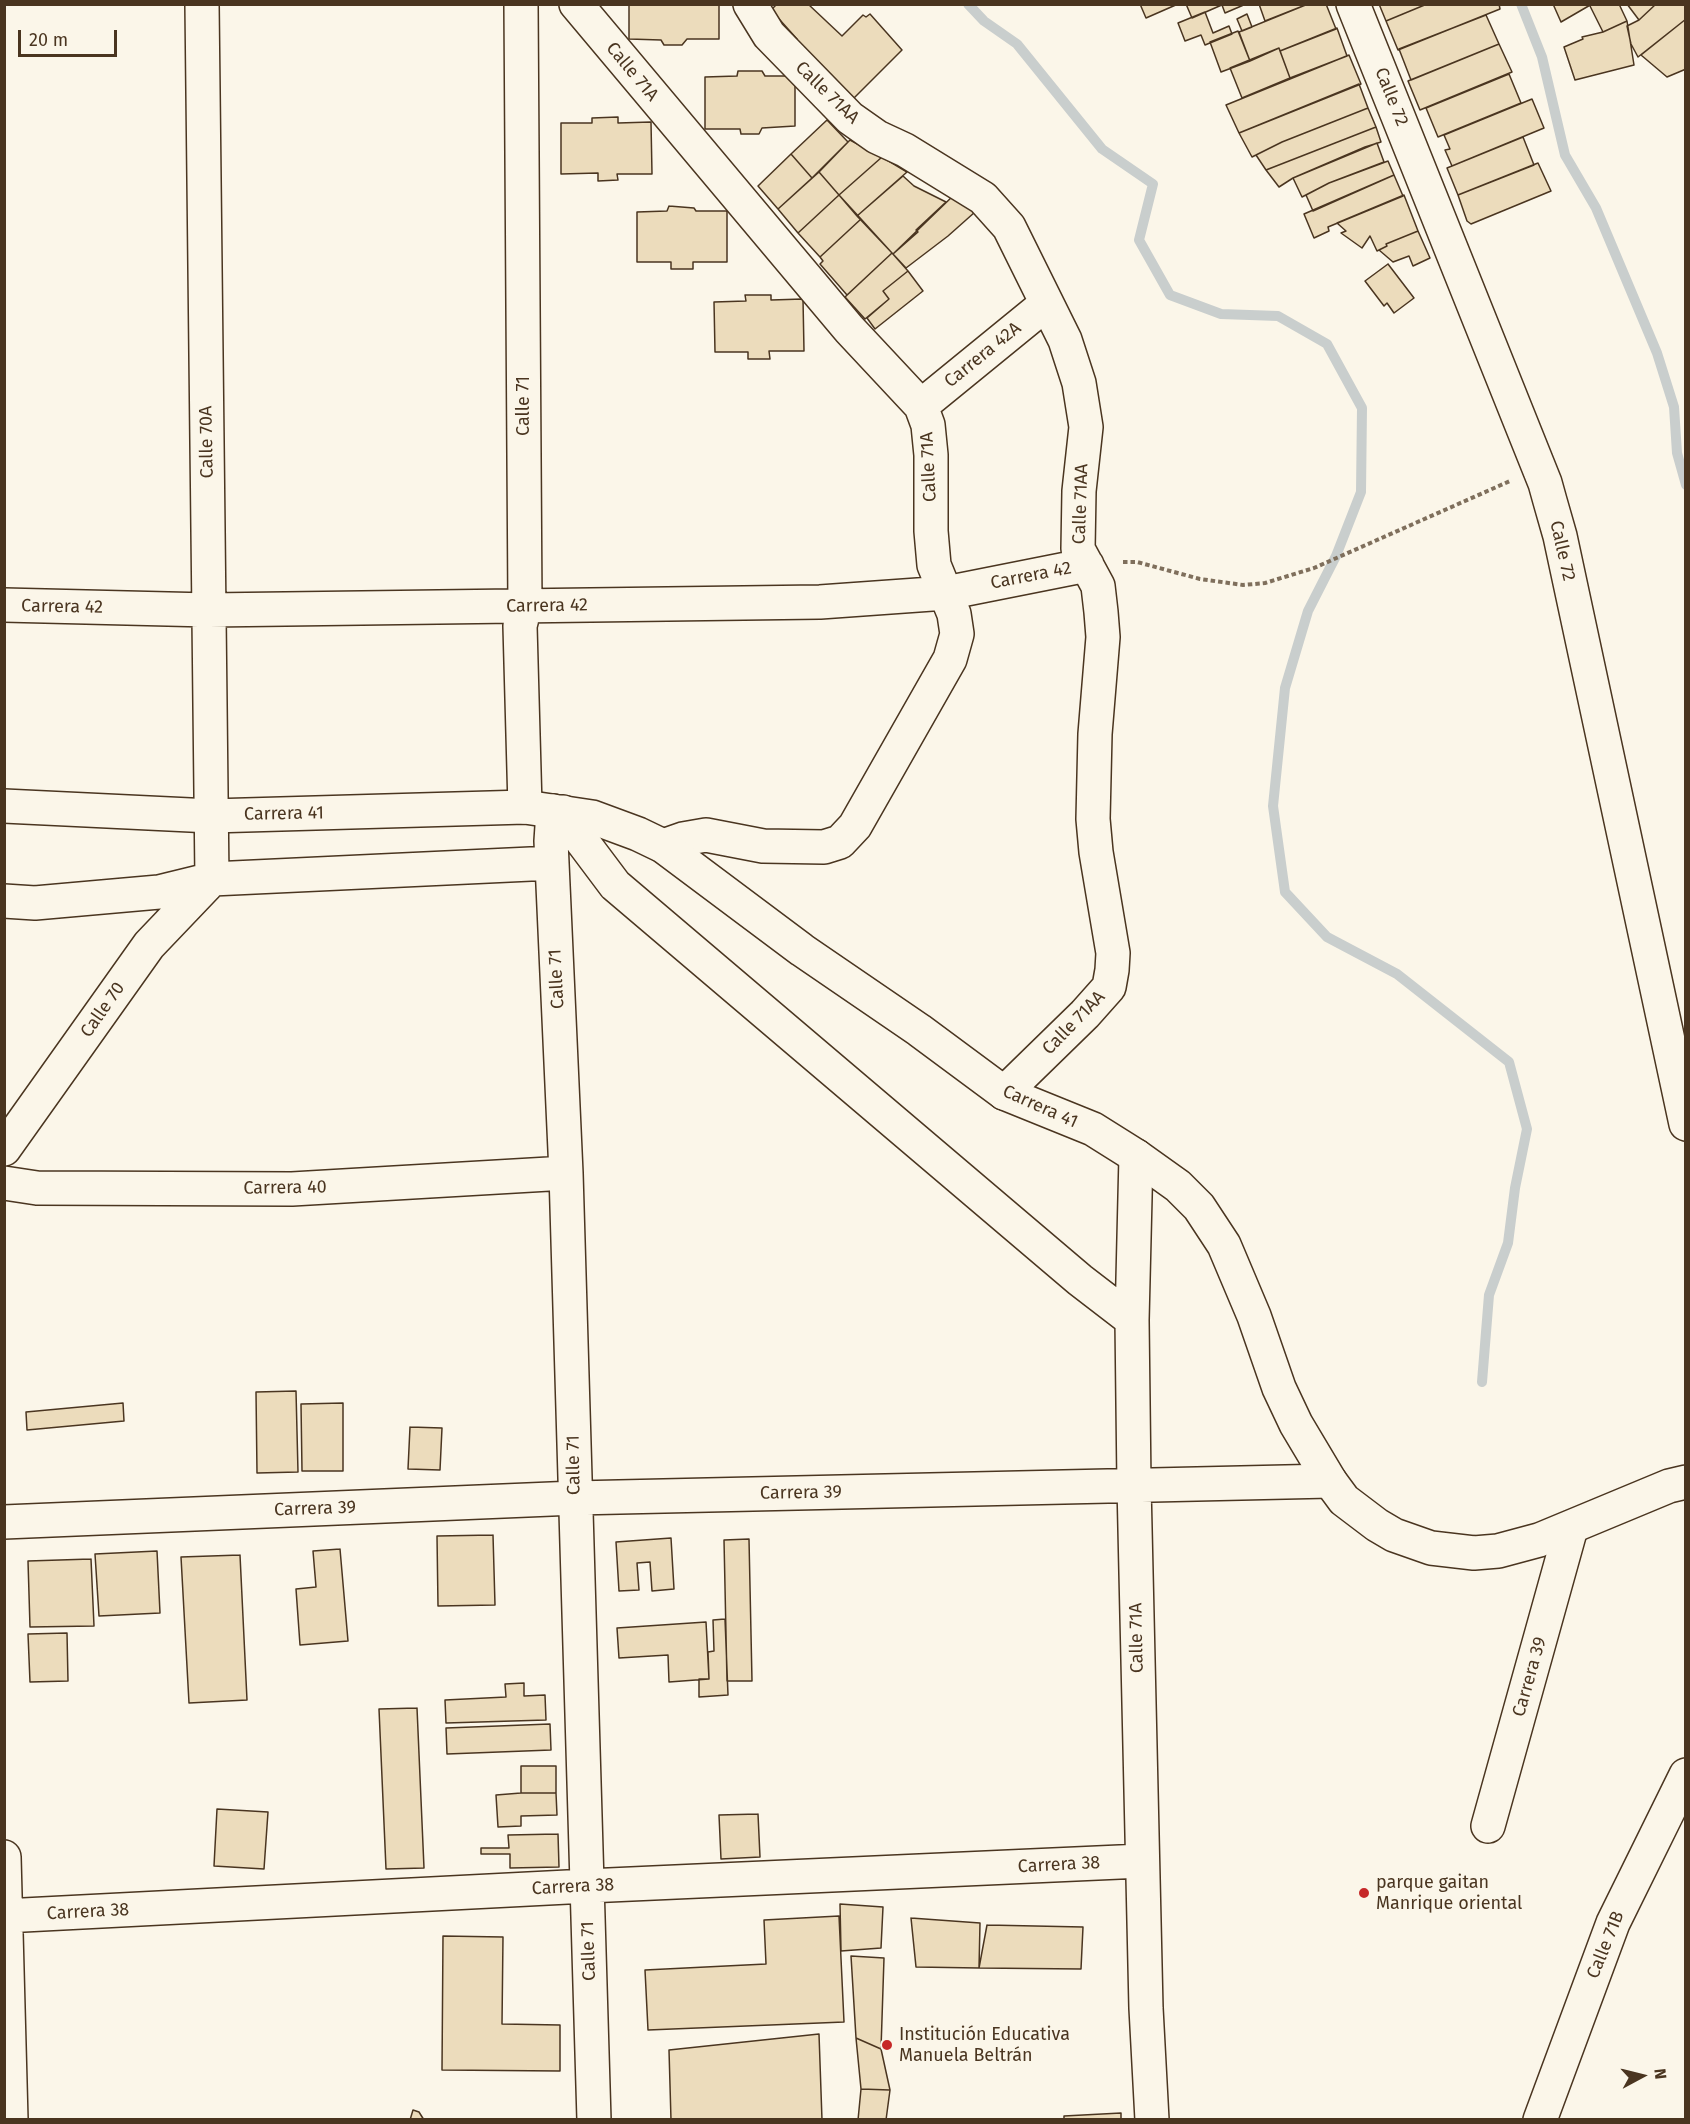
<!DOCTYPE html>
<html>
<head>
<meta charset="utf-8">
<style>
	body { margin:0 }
	#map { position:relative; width:1690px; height:2124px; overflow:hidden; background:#fbf6e9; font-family:"Fira Sans",sans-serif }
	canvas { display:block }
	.frame { position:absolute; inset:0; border:6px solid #4a3520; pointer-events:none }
	.north { position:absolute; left:1612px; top:2046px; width:60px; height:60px; -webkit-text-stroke:4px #fbf6e9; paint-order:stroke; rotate:83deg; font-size:16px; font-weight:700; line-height:24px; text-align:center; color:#4a3520 }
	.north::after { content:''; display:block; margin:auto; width:21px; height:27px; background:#4a3520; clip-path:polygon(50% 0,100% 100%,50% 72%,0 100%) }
	.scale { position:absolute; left:18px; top:30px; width:99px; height:27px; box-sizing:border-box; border:3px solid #4a3520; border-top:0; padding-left:8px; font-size:18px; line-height:21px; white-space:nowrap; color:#4a3520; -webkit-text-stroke:4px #fbf6e9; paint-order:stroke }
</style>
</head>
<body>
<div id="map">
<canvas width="1690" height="2124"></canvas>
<div class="frame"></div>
<div class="north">N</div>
<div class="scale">20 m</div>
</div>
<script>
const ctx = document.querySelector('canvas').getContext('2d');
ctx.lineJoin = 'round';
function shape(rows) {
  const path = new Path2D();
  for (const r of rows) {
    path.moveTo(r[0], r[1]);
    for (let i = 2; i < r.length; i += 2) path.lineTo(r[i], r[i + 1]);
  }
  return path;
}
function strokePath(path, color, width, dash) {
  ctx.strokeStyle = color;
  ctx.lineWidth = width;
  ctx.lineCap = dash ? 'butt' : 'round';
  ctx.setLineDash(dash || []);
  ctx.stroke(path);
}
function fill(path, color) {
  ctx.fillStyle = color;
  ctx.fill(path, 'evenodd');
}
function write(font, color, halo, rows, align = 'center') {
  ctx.font = font + ' "Fira Sans",sans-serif';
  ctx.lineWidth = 4.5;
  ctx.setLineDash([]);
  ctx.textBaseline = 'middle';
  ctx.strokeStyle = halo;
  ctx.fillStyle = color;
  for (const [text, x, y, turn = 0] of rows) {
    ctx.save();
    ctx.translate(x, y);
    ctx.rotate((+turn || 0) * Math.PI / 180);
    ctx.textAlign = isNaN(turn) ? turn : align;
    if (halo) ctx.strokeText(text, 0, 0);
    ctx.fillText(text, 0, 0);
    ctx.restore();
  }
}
strokePath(shape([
	[968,4,984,21,1017,44,1102,149,1153,184,1139,240,1170,295,1221,314,1278,316,1327,344,1362,408,1361,492,1336,556,1308,611,1285,688,1273,806,1285,892,1327,937,1397,974,1509,1062,1527,1129,1515,1188,1508,1243,1489,1295,1482,1382],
	[1521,4,1542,57,1565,155,1596,208,1657,353,1674,407,1677,453,1686,485]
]), '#c9cecd', 10);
const building = shape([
	[629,4,719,4,719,39,687,39,682,45,664,45,661,40,629,39,629,4],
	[777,4,808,4,842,36,863,15,866,17,870,14,902,50,854,98,808,62,793,42,797,39,771,10,777,4],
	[1140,4,1178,4,1146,18,1140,4],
	[1186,4,1224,4,1192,18,1186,4],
	[1224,4,1246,4,1225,13,1222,5,1224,4],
	[1259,4,1308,4,1265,21,1259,4],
	[1308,4,1326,4,1336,29,1280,51,1279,48,1250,61,1239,32,1308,4],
	[1379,4,1427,4,1386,21,1379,4],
	[1427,4,1499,4,1500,9,1398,50,1386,21,1427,4],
	[1553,4,1592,4,1561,22,1553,4],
	[1592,4,1619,4,1627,21,1603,32,1590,6,1592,4],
	[1627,4,1656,4,1639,20,1627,4],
	[1656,4,1686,4,1686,19,1638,57,1631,44,1627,26,1639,20,1656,4],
	[1205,12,1213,33,1229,26,1232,34,1205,45,1201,35,1185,41,1178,23,1205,12],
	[1247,14,1252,27,1242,31,1237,19,1247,14],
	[1486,15,1499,44,1411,80,1399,49,1486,15],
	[1686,19,1686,69,1667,77,1641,55,1686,19],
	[1627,21,1634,65,1575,80,1564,47,1583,39,1582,37,1603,32,1627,21],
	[1337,28,1347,56,1290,78,1280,51,1337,28],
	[1238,31,1250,61,1221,72,1210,42,1238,31],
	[1499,44,1512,72,1420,110,1408,81,1499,44],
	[1279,48,1290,78,1242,98,1230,68,1279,48],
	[1349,55,1361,84,1239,133,1226,105,1349,55],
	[738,71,762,71,765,76,795,76,795,126,762,128,759,134,741,134,740,129,705,129,705,77,737,76,738,71],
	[1509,74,1521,103,1438,137,1426,108,1509,74],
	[1359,84,1368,108,1282,142,1252,157,1239,133,1359,84],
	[1532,99,1544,128,1452,166,1445,150,1450,149,1444,135,1532,99],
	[1368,108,1376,127,1266,170,1256,155,1282,142,1368,108],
	[618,117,618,123,651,122,652,174,617,174,618,180,598,181,598,173,561,174,561,123,592,123,592,118,618,117],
	[827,120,848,142,812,178,791,154,827,120],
	[1376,127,1381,142,1365,147,1293,178,1279,187,1266,170,1376,127],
	[1523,137,1534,165,1458,195,1447,168,1523,137],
	[850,140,882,157,839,195,819,172,850,140],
	[1377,143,1384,162,1329,183,1302,197,1293,178,1377,143],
	[791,154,812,178,778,209,758,186,791,154],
	[882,157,907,172,857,216,839,195,882,157],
	[1388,161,1394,175,1313,211,1306,195,1329,183,1388,161],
	[1538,163,1551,191,1471,224,1467,221,1458,195,1538,163],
	[819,172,839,195,798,233,778,209,819,172],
	[1394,175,1403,196,1328,227,1329,231,1314,238,1304,214,1394,175],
	[903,176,914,186,946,202,916,230,918,232,893,254,857,216,903,176],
	[955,194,975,212,948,236,906,268,893,254,955,194],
	[839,195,861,219,820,257,798,233,839,195],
	[1404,195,1418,231,1386,244,1387,246,1377,251,1370,236,1362,248,1341,233,1346,231,1337,223,1404,195],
	[669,206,694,208,696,211,727,211,727,262,693,262,693,269,671,269,671,262,637,262,637,212,667,211,669,206],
	[861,219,892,253,847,295,820,264,823,261,820,257,861,219],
	[1418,231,1430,258,1413,266,1409,256,1393,262,1379,250,1387,246,1386,244,1418,231],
	[892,253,908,271,883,291,889,299,865,319,845,297,892,253],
	[1388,264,1414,298,1394,313,1387,303,1384,306,1365,281,1388,264],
	[908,271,923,291,875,329,867,318,889,299,883,291,908,271],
	[745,295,771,295,771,300,803,299,804,351,769,351,770,359,748,359,748,352,715,352,714,302,746,301,745,295],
	[296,1391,298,1472,257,1473,256,1392,296,1391],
	[123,1403,124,1421,27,1430,26,1412,123,1403],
	[343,1403,343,1471,302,1471,301,1404,343,1403],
	[410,1427,442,1428,440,1470,408,1469,410,1427],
	[493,1535,495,1605,438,1606,437,1536,493,1535],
	[671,1538,674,1589,652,1591,650,1562,637,1563,639,1590,619,1591,616,1542,671,1538],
	[749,1539,752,1681,727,1681,724,1540,749,1539],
	[340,1549,348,1641,300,1645,296,1589,316,1587,313,1551,340,1549],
	[157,1551,160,1613,99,1616,95,1554,157,1551],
	[240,1555,247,1700,189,1703,181,1557,240,1555],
	[91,1559,94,1626,30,1627,28,1561,91,1559],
	[725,1619,728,1695,699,1697,699,1679,709,1679,708,1652,714,1651,713,1620,725,1619],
	[706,1622,709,1679,669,1682,668,1655,619,1658,617,1628,706,1622],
	[67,1633,68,1681,30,1682,28,1634,67,1633],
	[524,1683,524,1696,545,1695,546,1720,446,1723,445,1700,506,1697,505,1684,524,1683],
	[417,1708,424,1868,386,1869,379,1709,417,1708],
	[550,1724,551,1750,447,1754,446,1728,550,1724],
	[521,1766,556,1766,556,1793,521,1793,521,1766],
	[521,1793,556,1793,557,1815,521,1816,521,1826,498,1827,496,1795,521,1793],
	[217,1809,268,1812,264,1869,214,1866,217,1809],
	[758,1814,760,1857,721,1859,719,1815,758,1814],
	[558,1834,559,1867,510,1868,510,1854,481,1854,481,1848,509,1848,508,1835,558,1834],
	[840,1904,883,1907,881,1948,841,1951,840,1904],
	[839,1916,844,2022,648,2030,645,1970,766,1964,764,1920,839,1916],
	[911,1918,980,1923,979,1968,916,1967,911,1918],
	[987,1925,1083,1927,1081,1969,979,1968,987,1925],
	[443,1936,503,1937,502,2024,560,2025,560,2071,442,2070,443,1936],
	[851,1956,884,1958,881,2049,856,2038,851,1956],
	[819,2034,822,2120,671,2120,669,2050,819,2034],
	[856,2038,881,2049,890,2090,861,2089,856,2038],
	[861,2089,890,2090,886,2120,858,2120,861,2089],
	[413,2110,419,2112,424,2120,410,2120,413,2110],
	[1121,2113,1121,2120,1064,2120,1064,2116,1121,2113]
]);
fill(building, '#ecdcbc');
strokePath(building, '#4a3520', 1.5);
const minor = shape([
	[202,4,212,879],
	[521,4,525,606,520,626,525,807],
	[576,4,849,329,921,406,928,425,931,455,931,531,934,565,954,614,957,634,950,659,855,826,840,842,824,847,763,846,706,835,683,839,663,846],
	[750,4,769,35,850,118,877,137,905,150,983,198,1009,227,1065,340,1079,383,1086,427,1079,491,1078,549,1098,586,1101,612,1103,637,1095,734,1093,819,1096,852,1113,953,1112,970,1109,987,1085,1014,1004,1093],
	[1353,4,1545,483,1550,501,1560,536,1686,1124],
	[921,406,1046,304],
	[4,605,209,610,820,602,946,593,1087,565],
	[553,811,551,841,566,1173,594,2120],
	[563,812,582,841,615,885,1080,1280,1132,1320],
	[4,901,35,903,159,892,212,879,552,863],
	[4,1149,149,945,212,879],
	[1136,1156,1132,1320,1134,1485,1146,2008,1152,2120],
	[4,1183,37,1188,292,1189,566,1173],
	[4,1522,575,1498,1330,1481],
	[1488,1826,1571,1528],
	[4,1857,11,2120],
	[4,1916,587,1886,1142,1861],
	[1540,2120,1613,1923,1686,1775]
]);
const major = shape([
	[4,806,211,816,525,807,592,817,638,834,663,846,802,950,919,1030,1004,1093,1093,1129,1136,1156,1178,1186,1199,1207,1224,1245,1254,1316,1279,1388,1296,1424,1330,1481,1344,1500,1377,1525,1394,1535,1431,1548,1474,1553,1498,1551,1539,1540,1669,1486,1686,1482]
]);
strokePath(minor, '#4a3520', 36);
strokePath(major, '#4a3520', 36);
strokePath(shape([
	[1123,562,1137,562,1200,579,1243,585,1265,583,1314,568,1510,481]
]), '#7f6f5c', 4, [4.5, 3]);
strokePath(minor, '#fbf6e9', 33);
strokePath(major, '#fbf6e9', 33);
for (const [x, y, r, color] of [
	[1364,1893,6,"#c62828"],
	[887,2045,6,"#c62828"]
]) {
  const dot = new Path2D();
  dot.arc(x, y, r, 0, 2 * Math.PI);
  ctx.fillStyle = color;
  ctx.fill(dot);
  strokePath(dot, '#fbf6e9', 2);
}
write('18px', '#4a3520', '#fbf6e9', [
	["Calle 71A",632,72,50],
	["Calle 71AA",827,93,44],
	["Calle 72",1391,97,68],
	["Carrera 42A",983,355,-39],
	["Calle 71",524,406,-90],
	["Calle 70A",207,442,-91],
	["Calle 71A",929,467,-93],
	["Calle 71AA",1081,504,-88],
	["Calle 72",1562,551,77],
	["Carrera 42",1031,576,-11],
	["Carrera 42",547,606,-1],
	["Carrera 42",62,607,1],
	["Carrera 41",284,814,-1],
	["Calle 71",557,979,-93],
	["Calle 70",103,1010,-55],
	["Calle 71AA",1074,1023,-46],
	["Carrera 41",1040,1107,24],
	["Carrera 40",285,1188,-1],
	["Calle 71",574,1465,-91],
	["Carrera 39",801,1493,-1],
	["Carrera 39",315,1509,-2],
	["Calle 71A",1137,1638,-91],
	["Carrera 39",1530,1677,-74],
	["Carrera 38",1059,1865,-3],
	["Carrera 38",573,1887,-3],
	["Carrera 38",88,1912,-3],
	["Calle 71B",1606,1945,-68],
	["Calle 71",589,1951,-92]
]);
write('18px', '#4a3520', '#fbf6e9', [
	["parque gaitan",1376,1883],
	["Manrique oriental",1376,1904],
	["Institución Educativa",899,2035],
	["Manuela Beltrán",899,2056]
], 'left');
</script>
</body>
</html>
